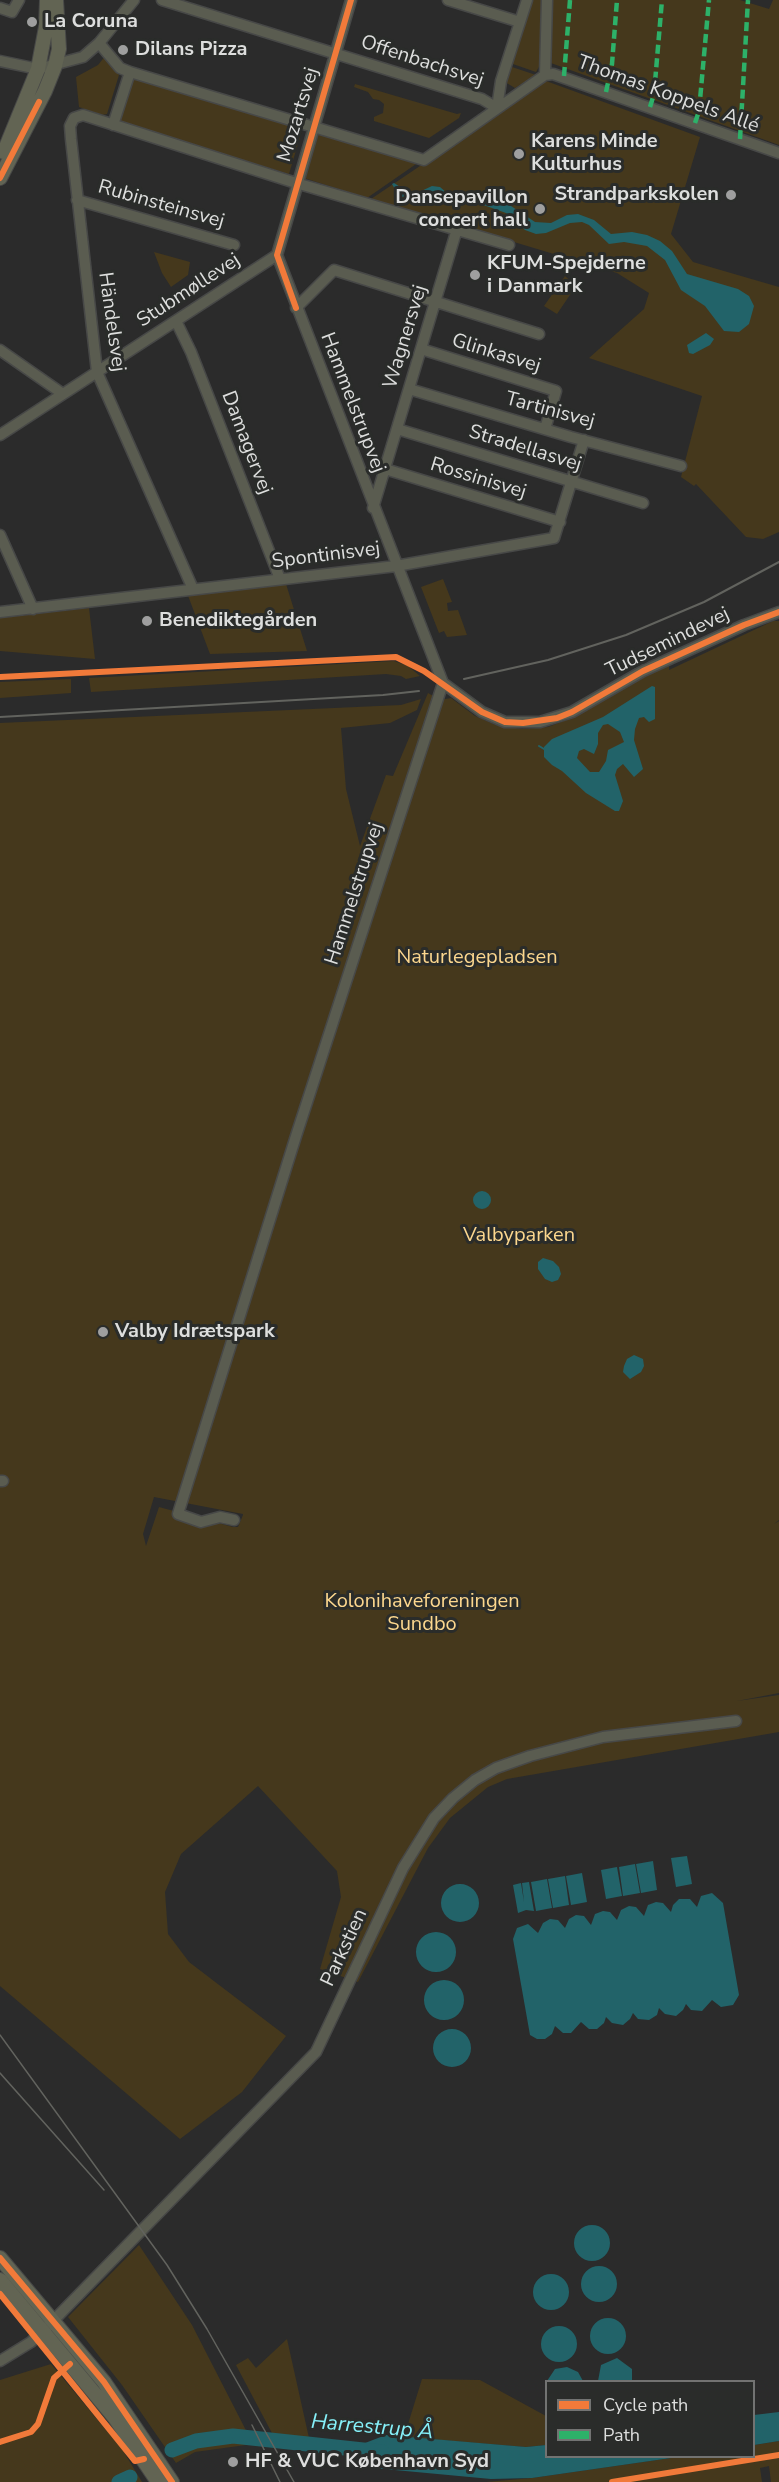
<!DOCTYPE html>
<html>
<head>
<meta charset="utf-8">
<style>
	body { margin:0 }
	#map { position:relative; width:779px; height:2482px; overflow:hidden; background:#2b2b2b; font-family:"Nunito Sans",sans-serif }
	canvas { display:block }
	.legend { position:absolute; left:545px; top:2380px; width:210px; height:78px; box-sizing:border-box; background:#2a2c2a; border:2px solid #727372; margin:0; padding:8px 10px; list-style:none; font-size:18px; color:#dddedd }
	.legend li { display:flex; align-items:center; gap:12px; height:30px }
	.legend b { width:30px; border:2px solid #727372 }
</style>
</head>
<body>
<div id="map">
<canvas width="779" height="2482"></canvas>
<ul class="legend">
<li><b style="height:8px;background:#f17a3a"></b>Cycle path</li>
<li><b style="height:8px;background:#2db169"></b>Path</li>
</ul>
</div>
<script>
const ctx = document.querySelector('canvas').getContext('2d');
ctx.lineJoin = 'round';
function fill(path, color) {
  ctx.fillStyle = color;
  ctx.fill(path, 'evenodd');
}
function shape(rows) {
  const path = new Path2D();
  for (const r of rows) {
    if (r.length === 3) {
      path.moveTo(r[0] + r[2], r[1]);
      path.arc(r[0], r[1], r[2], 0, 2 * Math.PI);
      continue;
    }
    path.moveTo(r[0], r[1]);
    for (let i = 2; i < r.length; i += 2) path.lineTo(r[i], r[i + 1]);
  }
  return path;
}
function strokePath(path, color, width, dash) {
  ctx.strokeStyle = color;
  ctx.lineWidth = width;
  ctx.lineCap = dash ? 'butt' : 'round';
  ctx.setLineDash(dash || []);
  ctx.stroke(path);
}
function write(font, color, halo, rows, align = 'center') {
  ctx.font = font + ' "Nunito Sans",sans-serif';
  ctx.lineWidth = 6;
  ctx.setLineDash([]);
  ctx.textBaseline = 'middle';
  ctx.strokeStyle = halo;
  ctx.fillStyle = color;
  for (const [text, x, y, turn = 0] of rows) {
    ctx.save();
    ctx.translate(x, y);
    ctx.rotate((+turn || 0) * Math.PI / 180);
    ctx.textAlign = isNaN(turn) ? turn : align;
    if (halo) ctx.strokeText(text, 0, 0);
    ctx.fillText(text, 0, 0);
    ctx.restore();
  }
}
fill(shape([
	[529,0,543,0,540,65,536,72,510,63],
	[550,0,740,0,769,9,773,0,779,0,779,145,548,62],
	[106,55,119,75,107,114,102,115,79,107,76,77,98,65],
	[509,66,536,75,515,88,505,82],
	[131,75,303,127,289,174,117,122],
	[546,81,700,137,671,234,693,262,779,287,779,532,763,539,746,537,696,484,694,486,681,477,702,396,589,358,644,309,649,293,617,273,371,199],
	[355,84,457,114,461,113,459,118,429,138,374,121,374,117,383,113,384,104,379,100,373,99,368,92,354,87],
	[319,131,419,162,367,198,304,178],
	[154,252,190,262,188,275,171,287,162,273],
	[565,276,576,286,557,314,544,306],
	[443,579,452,602,447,603,448,611,458,610,467,635,447,637,444,631,439,633,421,587],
	[286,584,307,651,210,654,187,593],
	[89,608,95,659,0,651,0,618],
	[773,621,779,621,779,1520,774,1524,779,1521,779,1693,737,1701,779,1695,779,1732,507,1779,488,1787,450,1818,428,1848,358,1982,320,1969,341,1897,337,1871,258,1786,181,1854,165,1892,168,1934,189,1962,286,2036,242,2092,180,2139,0,1986,0,723,401,705,421,699,417,710,390,723,341,728,346,789,360,846,386,775,393,776,428,693,440,700,451,698,475,716,496,725,522,729,548,727,574,717,650,674,669,665,669,670],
	[154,1497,243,1514,243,1515,238,1527,233,1527,159,1507,146,1546,143,1534],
	[394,661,408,666,420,676,406,679,401,676,386,674,91,692,89,678],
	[71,679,71,693,0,698,0,682],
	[139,2245,192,2325,253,2444,195,2452,176,2463,122,2385,68,2317],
	[287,2339,309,2438,273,2435,236,2365,248,2358,256,2368],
	[51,2364,122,2449,142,2482,0,2482,0,2380],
	[422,2379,480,2380,546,2416,546,2445,526,2447,404,2437],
	[779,2441,779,2482,771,2482,769,2466,760,2468,762,2482,486,2482,532,2478,678,2457,754,2456,754,2445]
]), '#45381c');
fill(shape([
	[394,183,405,190,417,193,432,186,440,187,456,201,475,198,508,204,535,222,551,223,567,215,578,214,594,220,611,234,632,232,647,235,660,241,672,251,687,274,738,289,749,296,754,306,749,324,739,332,724,331,705,306,681,290,665,260,647,246,624,242,609,244,589,225,582,222,570,223,546,233,536,234,525,230,506,213,475,202,452,204,436,191,402,197,396,191,392,184],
	[706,333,714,339,710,345,693,354,689,353,687,345],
	[652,686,655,687,655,719,649,722,644,717,639,718,635,729,634,740,643,769,634,777,623,764,617,769,615,775,623,801,619,811,615,811,586,793,562,771,552,765,544,757,544,747,552,739,603,717],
	[608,724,620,732,624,742,608,750,606,761,599,772,590,772,577,758,579,751,584,749,594,754,598,744,598,733,603,725],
	[482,1200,9],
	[543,1258,553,1261,559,1267,561,1274,558,1280,552,1282,545,1279,538,1269,538,1262],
	[634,1355,643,1359,644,1366,641,1372,630,1379,623,1372,624,1366,627,1359],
	[687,1856,692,1884,676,1887,671,1858],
	[653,1861,657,1890,641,1893,636,1864],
	[635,1864,640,1893,623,1896,619,1867],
	[617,1867,622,1896,606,1899,601,1870],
	[582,1873,587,1902,571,1905,566,1876],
	[565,1876,569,1905,553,1908,548,1879],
	[547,1879,552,1908,536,1911,531,1882],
	[529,1882,534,1911,526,1910,518,1913,513,1885,521,1883,524,1902,522,1883],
	[460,1903,19],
	[712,1893,723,1903,739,1995,733,2005,721,2007,712,2000,702,2011,691,2010,686,2004,683,2010,676,2016,665,2014,659,2008,657,2015,649,2020,638,2019,633,2013,630,2019,623,2025,612,2023,606,2017,604,2023,597,2029,589,2029,581,2022,571,2033,563,2033,555,2026,552,2034,545,2039,537,2039,530,2035,513,1939,517,1928,528,1924,538,1933,543,1923,550,1919,558,1920,565,1928,569,1919,576,1915,584,1916,591,1925,595,1914,603,1911,610,1912,617,1920,621,1910,629,1906,636,1907,644,1916,648,1905,656,1902,663,1903,671,1912,673,1905,679,1899,690,1899,697,1907,701,1896],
	[436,1952,20],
	[444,2000,20],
	[452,2048,19],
	[592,2243,18],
	[599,2284,18],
	[551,2292,18],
	[608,2336,18],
	[559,2344,18],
	[617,2358,632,2369,632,2381,598,2381,601,2365],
	[567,2367,578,2372,583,2381,547,2381,555,2369],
	[779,2412,779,2441,754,2445,754,2415],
	[386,2435,526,2447,546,2445,546,2456,678,2457,532,2478,491,2479,373,2468,363,2457,365,2443]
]), '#226369');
strokePath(shape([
	[539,746,544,749]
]), '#226369', 2);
strokePath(shape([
	[172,2450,196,2441,233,2436,382,2452],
	[119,2482,130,2477]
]), '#226369', 15);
const minor = shape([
	[162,0,482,99,497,108,501,81,527,0],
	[448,0,520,22],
	[0,8,12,12,19,0],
	[99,43,120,68,130,72,424,160,545,75,553,74,779,153],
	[0,61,38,69,83,57,99,43,134,0],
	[545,75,547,0],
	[113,125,130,72],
	[77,200,234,245],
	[296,308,334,270,539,334],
	[176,321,191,352,280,579],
	[421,349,556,391,545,429],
	[0,350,63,394],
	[409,389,571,437,681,466],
	[397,429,643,503],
	[0,435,277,255],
	[385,469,560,522],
	[373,508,457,229],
	[0,535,33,609],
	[193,589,97,372,71,139,70,126,74,118,83,115,296,183,509,245],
	[0,612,396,566,554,538,584,440],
	[443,683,482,712,505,722,540,722,572,712,643,671,744,625,779,612],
	[0,1481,3,1481],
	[234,1520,220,1517,201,1522,178,1514,296,1136,443,683,277,255,351,0],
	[0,2361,31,2342,53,2321,316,2052,403,1868,434,1818,453,1798,475,1780,496,1768,530,1756,603,1737,736,1721]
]);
const major = shape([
	[4,152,38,69,46,27,47,0],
	[0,178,45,91,55,66,59,49,56,0],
	[0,2258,104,2382,172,2482],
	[0,2280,115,2418,158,2482]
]);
strokePath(minor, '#474847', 13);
strokePath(major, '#474847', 16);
strokePath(minor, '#5a5c50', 10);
strokePath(major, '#626453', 14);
strokePath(shape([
	[0,2035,167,2265,207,2329,294,2482],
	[0,2073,104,2190],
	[252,2425,280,2482]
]), '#62635e', 1.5);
strokePath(shape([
	[464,679,548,660,626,635,704,602,779,562],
	[0,717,383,695,419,691]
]), '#62635e', 2);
strokePath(shape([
	[564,76,570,0],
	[606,92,612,64,617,0],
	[650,107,654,94,662,0],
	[695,123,699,111,709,0],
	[740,139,748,0]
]), '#2db169', 4.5, [9, 4.5]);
strokePath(shape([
	[0,178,39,102],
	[296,308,277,255,351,0],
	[0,677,396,657,424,671,482,712,505,722,523,723,557,718,572,712,643,671,744,625,779,612],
	[0,2258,104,2382,172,2482],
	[0,2294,135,2461,144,2459],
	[0,2442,31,2432,38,2424,54,2378,70,2364],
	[612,2482,779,2455]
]), '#f17a3a', 6);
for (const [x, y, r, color] of [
	[32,22,6,"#9f9f9f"],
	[123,50,6,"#9f9f9f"],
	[519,154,6,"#9f9f9f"],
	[731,195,6,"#9f9f9f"],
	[540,209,6,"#9f9f9f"],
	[475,275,6,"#9f9f9f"],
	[147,621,6,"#9f9f9f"],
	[103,1332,6,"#9f9f9f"],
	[233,2462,6,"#9f9f9f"]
]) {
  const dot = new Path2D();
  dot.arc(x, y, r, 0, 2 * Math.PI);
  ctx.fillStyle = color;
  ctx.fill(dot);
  strokePath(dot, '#2a2c2a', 2);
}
write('bold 20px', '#dddedd', '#2a2c2a', [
	["La Coruna",44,22],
	["Dilans Pizza",135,50],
	["Karens Minde",531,142],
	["Kulturhus",531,165],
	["Strandparkskolen",719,195,"right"],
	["Dansepavillon",528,198,"right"],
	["concert hall",528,221,"right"],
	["KFUM-Spejderne",487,264],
	["i Danmark",487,287],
	["Benediktegården",159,621],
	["Valby Idrætspark",115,1332],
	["HF & VUC København Syd",245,2462]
], 'left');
write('20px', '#dddedd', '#2a2c2a', [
	["Offenbachsvej",422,62,18],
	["Thomas Koppels Allé",668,95,20],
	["Mozartsvej",299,115,-73],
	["Rubinsteinsvej",161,205,16],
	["Stubmøllevej",189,291,-33],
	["Händelsvej",111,322,82],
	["Wagnersvej",406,337,-73],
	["Glinkasvej",496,354,17],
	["Hammelstrupvej",352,403,69],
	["Tartinisvej",550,411,15],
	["Damagervej",246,443,69],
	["Stradellasvej",525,449,17],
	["Rossinisvej",478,479,17],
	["Spontinisvej",326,556,-7],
	["Tudsemindevej",668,643,-26],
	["Hammelstrupvej",355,894,-72],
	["Parkstien",345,1948,-65]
]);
write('20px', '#fcd78e', '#2a2c2a', [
	["Naturlegepladsen",477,958],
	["Valbyparken",519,1236],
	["Kolonihaveforeningen",422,1602],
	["Sundbo",422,1625]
]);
write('italic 21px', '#86f1fa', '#2a2c2a', [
	["Harrestrup Å",372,2428,5]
]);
</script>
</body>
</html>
